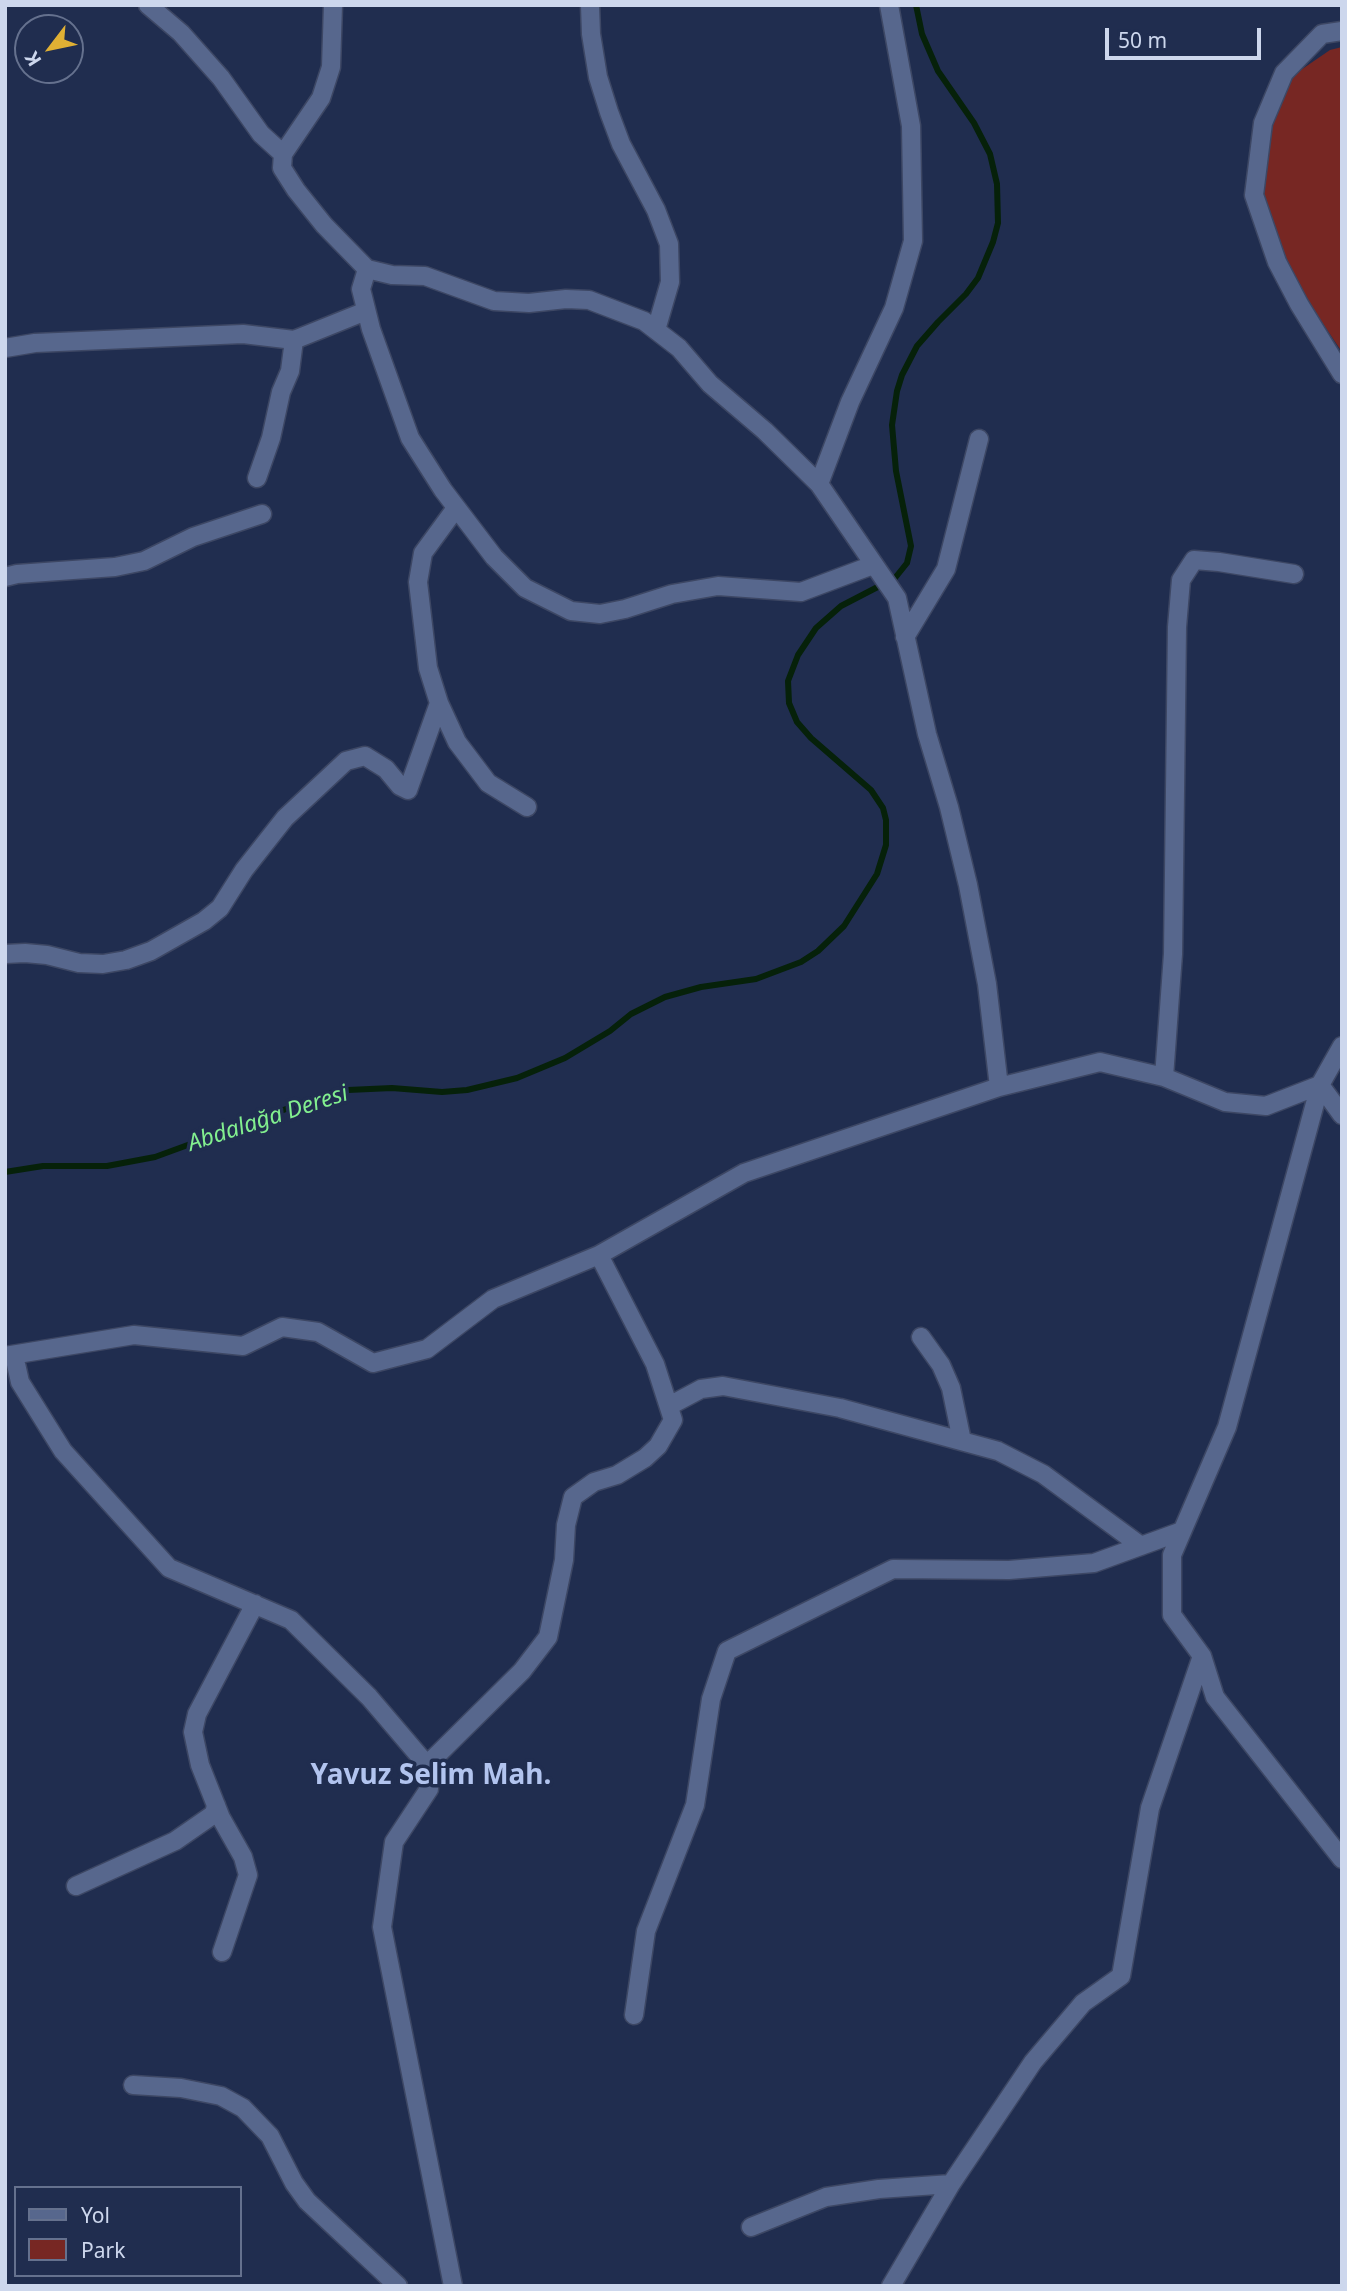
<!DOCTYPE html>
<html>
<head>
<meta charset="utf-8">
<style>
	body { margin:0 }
	#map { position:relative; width:1347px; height:2291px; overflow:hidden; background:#202d4f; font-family:"Noto Sans",sans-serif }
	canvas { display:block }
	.frame { position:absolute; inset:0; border:7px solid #cdd7ed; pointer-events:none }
	.legend { position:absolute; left:14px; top:2186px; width:228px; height:91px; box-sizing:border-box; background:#202d4f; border:2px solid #65718e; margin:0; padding:9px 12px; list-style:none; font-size:21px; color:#cdd7ed }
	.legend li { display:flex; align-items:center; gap:14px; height:35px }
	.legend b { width:35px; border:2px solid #65718e }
	.north { position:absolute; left:14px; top:14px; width:70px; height:70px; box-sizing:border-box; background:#202d4f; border:2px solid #65718e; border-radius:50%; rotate:238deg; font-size:19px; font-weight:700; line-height:28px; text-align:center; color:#cdd7ed }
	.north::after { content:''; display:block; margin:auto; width:24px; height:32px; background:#e0b034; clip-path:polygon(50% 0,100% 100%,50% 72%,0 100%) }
	.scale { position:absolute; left:1105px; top:28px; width:156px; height:32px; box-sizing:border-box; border:4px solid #cdd7ed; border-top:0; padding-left:9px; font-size:21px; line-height:24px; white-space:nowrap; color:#cdd7ed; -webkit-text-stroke:5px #202d4f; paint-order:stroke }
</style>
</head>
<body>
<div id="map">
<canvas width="1347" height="2291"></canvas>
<div class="frame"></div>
<ul class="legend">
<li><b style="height:9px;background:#57678d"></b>Yol</li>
<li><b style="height:19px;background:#772723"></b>Park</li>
</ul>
<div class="north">K</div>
<div class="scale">50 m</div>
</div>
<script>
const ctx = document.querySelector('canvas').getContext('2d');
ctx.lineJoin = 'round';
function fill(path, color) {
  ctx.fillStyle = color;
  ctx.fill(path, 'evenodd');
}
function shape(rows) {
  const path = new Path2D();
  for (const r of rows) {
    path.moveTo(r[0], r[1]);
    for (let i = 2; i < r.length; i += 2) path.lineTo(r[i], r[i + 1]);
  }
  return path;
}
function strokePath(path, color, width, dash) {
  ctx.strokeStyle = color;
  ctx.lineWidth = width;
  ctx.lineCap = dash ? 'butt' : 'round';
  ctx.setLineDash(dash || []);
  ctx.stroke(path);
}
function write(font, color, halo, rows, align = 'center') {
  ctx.font = font + ' "Noto Sans",sans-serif';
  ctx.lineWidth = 7;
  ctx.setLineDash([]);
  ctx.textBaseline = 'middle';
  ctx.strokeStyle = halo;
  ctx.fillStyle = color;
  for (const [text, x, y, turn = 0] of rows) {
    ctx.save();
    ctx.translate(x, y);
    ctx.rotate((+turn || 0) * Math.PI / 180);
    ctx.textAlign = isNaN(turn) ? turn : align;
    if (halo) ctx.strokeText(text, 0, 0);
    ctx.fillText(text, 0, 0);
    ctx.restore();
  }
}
fill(shape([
	[1342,47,1342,352,1284,266,1253,165,1276,87,1330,50]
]), '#772723');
strokePath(shape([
	[5,1172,43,1166,107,1166,155,1157,327,1094,348,1090,392,1088,442,1092,467,1090,517,1078,565,1058,610,1031,631,1014,665,997,701,987,756,979,801,962,818,951,844,926,877,874,886,845,886,820,883,808,871,790,811,738,797,722,789,703,788,681,798,655,816,628,841,606,895,578,907,563,911,546,896,471,892,425,897,391,902,375,917,346,938,322,966,294,978,278,993,242,998,223,997,184,990,154,974,123,938,71,922,34,916,5]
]), '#06210a', 6);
const minor = shape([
	[148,5,181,33,221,78,261,134,283,154],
	[333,5,331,67,321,98,283,154,282,168,296,190,324,225,367,269,392,275,425,276,494,301,529,303,566,299,589,300,644,321,679,348,710,384,765,431,819,484,897,598,927,734,949,807,968,885,987,984,999,1087],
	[590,5,591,34,598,77,609,112,621,144,656,210,669,244,670,282,656,330],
	[1342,31,1322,34,1284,73,1263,123,1254,195,1277,262,1299,304,1342,374],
	[367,269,361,289,371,329,410,438,443,490,494,557,525,588,571,611,600,614,625,609,672,594,718,586,801,592,873,565],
	[5,348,35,343,243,334,294,340,366,311],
	[257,478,271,438,281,392,290,371,294,340],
	[819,484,850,402,894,308,913,241,911,126,889,5],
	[456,508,423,553,418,582,428,668,439,703,457,742,488,783,527,807],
	[5,577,17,574,115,567,144,561,193,537,262,514],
	[905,637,946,569,979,439],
	[5,954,25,953,47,955,79,963,103,964,126,960,151,951,204,921,220,908,244,870,285,818,346,761,365,756,386,769,400,786,408,790,439,703],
	[1342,1046,1320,1085,1227,1427,1172,1555,1172,1615,1202,1656,1215,1697,1342,1859],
	[1164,1077,1173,954,1177,627,1181,580,1194,560,1219,562,1294,574],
	[921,1337,941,1365,951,1388,962,1441],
	[14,1355,20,1382,63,1451,169,1568,291,1620,369,1697,427,1765,429,1789,394,1842,382,1927,453,2286],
	[5,1356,134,1335,243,1346,282,1327,318,1332,373,1363,427,1349,493,1299,599,1255,744,1173,999,1087,1100,1062,1164,1077,1225,1102,1266,1106,1320,1085,1342,1115],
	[669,1406,701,1389,723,1386,840,1408,998,1451,1043,1474,1141,1546],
	[427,1765,522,1671,548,1637,564,1560,566,1525,573,1497,594,1482,617,1475,645,1458,658,1446,673,1420,655,1364,599,1255],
	[76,1886,175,1841,214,1814,216,1805],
	[222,1952,248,1875,243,1857,221,1818,200,1765,193,1732,197,1714,255,1604],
	[634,2015,646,1931,695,1805,711,1699,727,1651,893,1569,1009,1570,1094,1563,1182,1531],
	[133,2085,181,2088,221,2096,243,2108,270,2136,294,2183,307,2201,398,2286],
	[751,2227,826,2197,879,2189,951,2184],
	[891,2286,951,2184,1033,2062,1083,2003,1121,1976,1150,1808,1202,1656]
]);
strokePath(minor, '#3d4764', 21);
strokePath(minor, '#57678d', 18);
write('italic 23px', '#82ef8f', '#202d4f', [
	["Abdalağa Deresi",268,1119,-18]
]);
write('bold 28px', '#b2c4ef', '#202d4f', [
	["Yavuz Selim Mah.",431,1776]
]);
</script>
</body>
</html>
